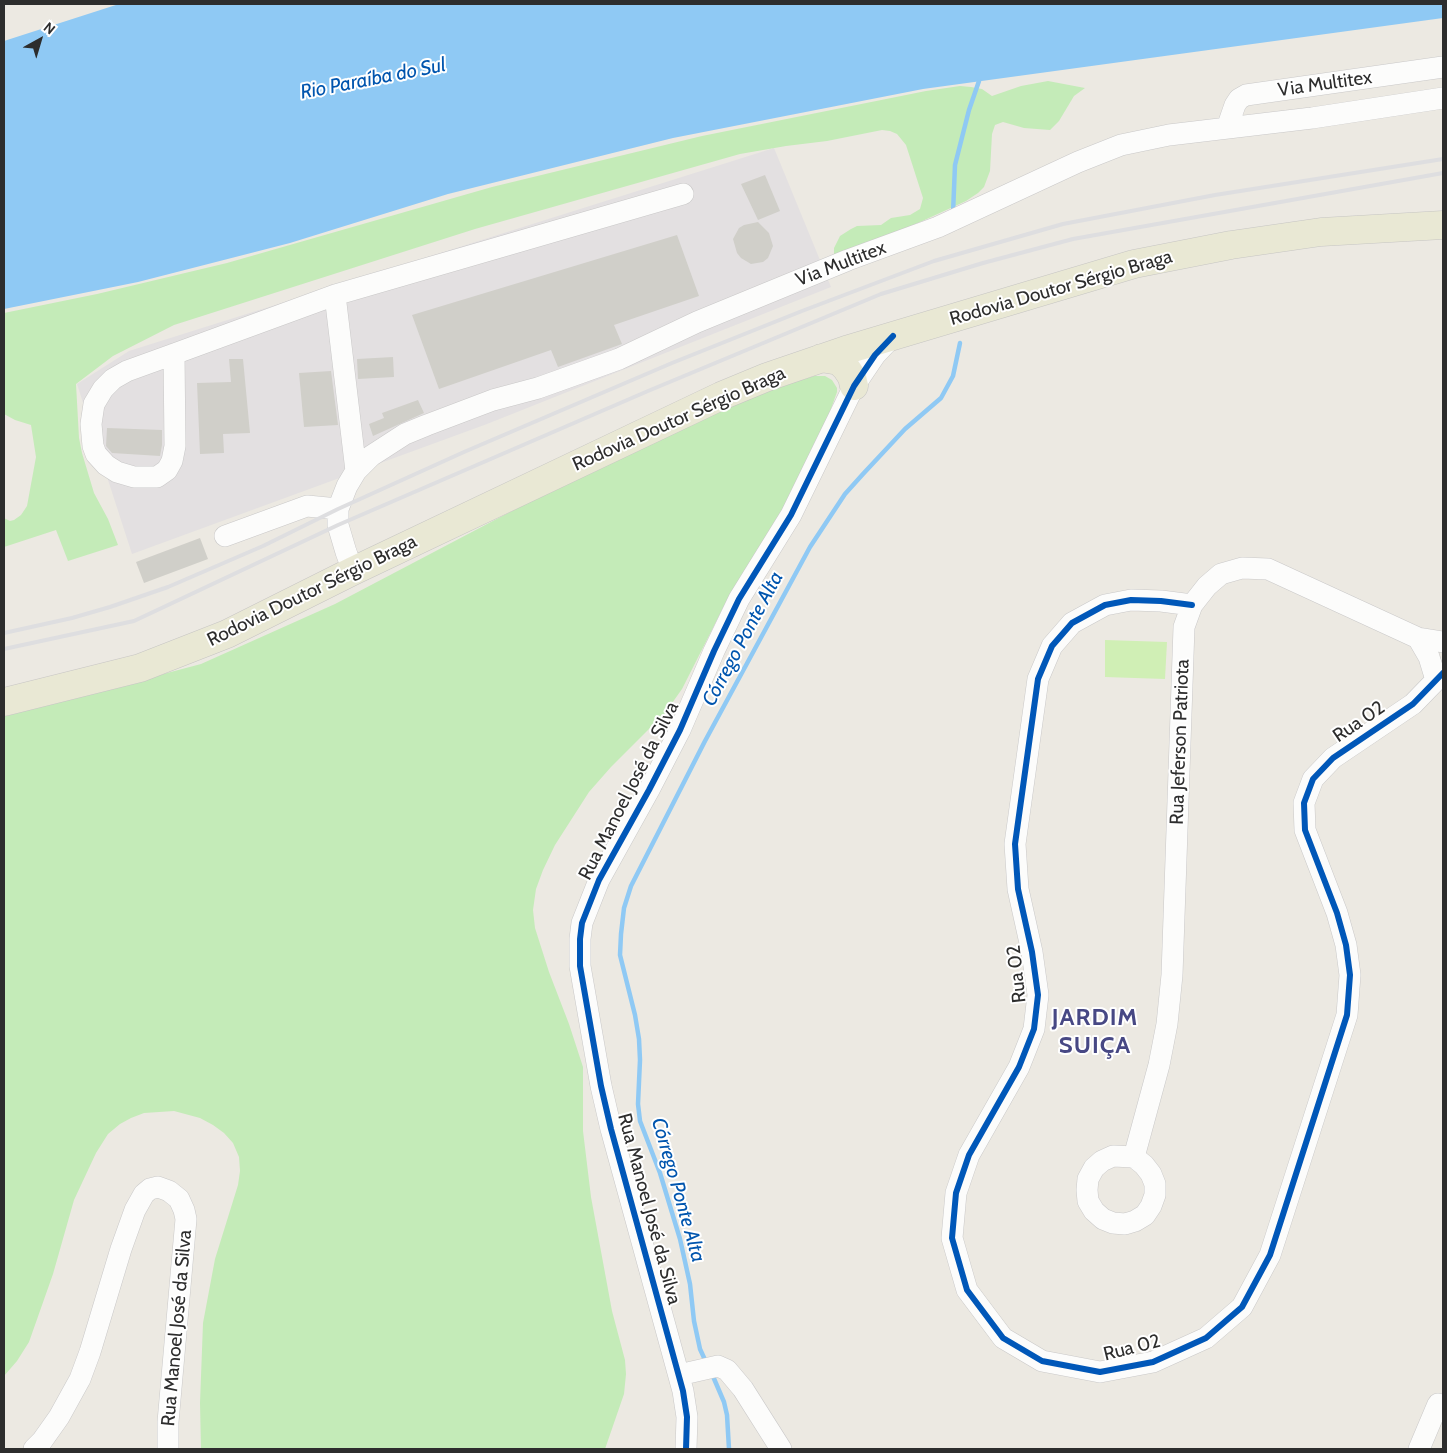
<!DOCTYPE html>
<html>
<head>
<meta charset="utf-8">
<style>
	body { margin:0 }
	#map { position:relative; width:1447px; height:1453px; overflow:hidden; background:#ece9e2; font-family:Cabin,sans-serif }
	canvas { display:block }
	.frame { position:absolute; inset:0; border:5px solid #2d2d2d; pointer-events:none }
	.north { position:absolute; left:15px; top:15px; width:50px; height:50px; -webkit-text-stroke:4px #fff; paint-order:stroke; rotate:39deg; font-size:14px; font-weight:700; line-height:20px; text-align:center; color:#2d2d2d }
	.north::after { content:''; display:block; margin:auto; width:18px; height:22px; background:#2d2d2d; clip-path:polygon(50% 0,100% 100%,50% 72%,0 100%) }
</style>
</head>
<body>
<div id="map">
<canvas width="1447" height="1453"></canvas>
<div class="frame"></div>
<div class="north">N</div>
</div>
<script>
const ctx = document.querySelector('canvas').getContext('2d');
ctx.lineJoin = 'round';
function fill(path, color) {
  ctx.fillStyle = color;
  ctx.fill(path, 'evenodd');
}
function shape(rows) {
  const path = new Path2D();
  for (const r of rows) {
    path.moveTo(r[0], r[1]);
    for (let i = 2; i < r.length; i += 2) path.lineTo(r[i], r[i + 1]);
  }
  return path;
}
function strokePath(path, color, width, dash) {
  ctx.strokeStyle = color;
  ctx.lineWidth = width;
  ctx.lineCap = dash ? 'butt' : 'round';
  ctx.setLineDash(dash || []);
  ctx.stroke(path);
}
function write(font, color, halo, rows, align = 'center') {
  ctx.font = font + ' Cabin,sans-serif';
  ctx.lineWidth = 4;
  ctx.setLineDash([]);
  ctx.textBaseline = 'middle';
  ctx.strokeStyle = halo;
  ctx.fillStyle = color;
  for (const [text, x, y, turn = 0] of rows) {
    ctx.save();
    ctx.translate(x, y);
    ctx.rotate((+turn || 0) * Math.PI / 180);
    ctx.textAlign = isNaN(turn) ? turn : align;
    if (halo) ctx.strokeText(text, 0, 0);
    ctx.fillText(text, 0, 0);
    ctx.restore();
  }
}
fill(shape([
	[774,148,831,287,487,424,132,554,77,384,129,351]
]), '#e3e0e1');
fill(shape([
	[1048,81,1085,88,1074,96,1059,121,1050,130,1024,128,1003,122,995,125,992,134,990,171,984,187,978,193,966,201,894,234,843,254,834,254,834,248,840,236,851,229,857,226,881,225,891,218,910,215,920,209,923,198,906,145,897,134,890,131,882,130,827,141,786,146,740,154,475,229,174,325,113,356,76,384,79,438,82,453,94,493,108,519,118,545,68,561,56,530,4,547,4,518,10,521,14,520,21,515,27,506,36,457,31,425,15,420,4,414,4,313,97,294,227,263,492,187,702,136,926,91,960,86,971,87,982,89,992,96,1021,86],
	[814,376,825,376,832,380,837,388,837,392,827,420,792,496,722,610,682,689,665,713,611,767,589,792,555,845,543,870,536,889,533,910,535,928,549,972,569,1024,583,1067,583,1131,591,1197,612,1311,625,1360,626,1374,624,1394,605,1449,201,1449,200,1403,203,1323,215,1259,238,1185,240,1171,239,1157,233,1143,224,1133,213,1125,200,1118,174,1111,144,1113,131,1118,120,1124,108,1134,96,1153,74,1200,53,1274,29,1342,17,1361,4,1376,4,712,133,682,201,664,335,604,605,462,760,392]
]), '#c4ebb8');
fill(shape([
	[1105,640,1167,642,1165,679,1105,677]
]), '#d0efb5');
fill(shape([
	[119,4,1443,4,1443,18,923,89,673,138,448,194,290,243,138,282,4,309,4,41]
]), '#8fc9f4');
strokePath(shape([
	[953,213,955,165,969,110,979,81],
	[706,1362,700,1349,694,1321,690,1284,680,1239,660,1173,640,1121,638,1104,640,1060,639,1039,635,1015,620,955,621,934,624,908,631,886,705,741,810,547,845,494,863,474,905,429,941,398,953,376,960,343],
	[712,1374,724,1402,727,1415,729,1449]
]), '#8fc9f4', 4.5);
fill(shape([
	[765,175,780,211,758,220,741,184],
	[758,222,769,233,773,246,768,258,763,262,751,264,741,258,737,253,733,239,739,228,744,225],
	[677,235,699,296,614,325,622,344,558,367,551,350,439,389,412,315],
	[393,357,394,377,358,379,357,359],
	[229,359,243,359,250,433,223,434,224,453,200,454,197,383,231,382],
	[331,371,338,425,304,427,299,373],
	[418,400,424,413,373,436,369,424,384,418,382,413],
	[107,428,162,430,162,445,160,456,112,453,106,446],
	[200,538,208,559,144,583,136,562]
]), '#d0cfc9');
const minor = shape([
	[1227,128,1235,105,1239,99,1246,95,1443,67],
	[335,295,356,471],
	[174,354,175,446,172,461,167,470,157,477,134,477,117,472,106,465,96,454,93,446,91,424,94,404,103,389,113,379,127,371,174,354,335,295,683,194],
	[225,536,307,506,338,509],
	[353,571,346,552,338,525,338,509,347,486,356,471,371,456,405,434,427,425,493,400,538,388,619,359,697,322,848,260,938,227,1078,162,1121,145,1169,135,1312,118,1443,98],
	[1192,605,1161,601,1131,600,1105,605,1072,623,1052,646,1038,679,1015,844,1018,889,1032,952,1038,995,1034,1029,1019,1067,969,1155,956,1193,952,1238,967,1290,1003,1338,1042,1361,1100,1372,1153,1362,1206,1338,1242,1307,1270,1255,1347,1015,1350,975,1346,945,1337,913,1305,830,1304,803,1313,779,1333,758,1413,704,1443,673],
	[1418,638,1429,657,1436,680],
	[1113,1156,1134,1157,1144,1165,1151,1174,1155,1184,1155,1195,1151,1206,1145,1215,1135,1221,1125,1224,1113,1223,1103,1219,1094,1211,1088,1201,1087,1190,1088,1179,1094,1168,1102,1161,1113,1156],
	[1134,1157,1159,1065,1167,1024,1172,975,1184,627,1192,605,1207,586,1221,574,1242,568,1268,569,1418,638,1443,642],
	[679,1375,718,1366,727,1370,743,1389,781,1449],
	[34,1449,42,1441,59,1417,80,1379,90,1352,121,1249,135,1210,144,1194,150,1189,158,1187,169,1191,179,1199,184,1210,186,1219,168,1422,168,1449],
	[686,1449,687,1417,683,1391,611,1129,601,1086,580,966,580,939,582,923,599,880,649,790,680,730,714,651,739,599,791,515,854,386,875,355,893,336],
	[1419,1449,1438,1404]
]);
const major = shape([
	[821,358,839,361,846,368,852,377,854,386],
	[4,702,140,668,227,634,353,571,721,396,767,377,846,350,1134,264,1231,245,1321,232,1443,225]
]);
strokePath(minor, '#c9c8c8', 22);
strokePath(major, '#c6c5c3', 29);
strokePath(minor, '#fcfcfb', 21);
strokePath(major, '#e9e8d4', 28);
strokePath(shape([
	[4,633,72,618,110,607,168,587,263,546,338,509,464,452,672,363,802,311,934,261,1063,224,1215,195,1443,159],
	[4,649,134,621,338,525,648,391,881,294,983,263,1073,239,1443,173]
]), '#dedee0', 4);
strokePath(shape([
	[1192,605,1161,601,1131,600,1105,605,1072,623,1052,646,1038,679,1015,844,1018,889,1032,952,1038,995,1034,1029,1019,1067,969,1155,956,1193,952,1238,967,1290,1003,1338,1042,1361,1100,1372,1153,1362,1206,1338,1242,1307,1270,1255,1347,1015,1350,975,1346,945,1337,913,1305,830,1304,803,1313,779,1333,758,1413,704,1443,673],
	[686,1449,687,1417,683,1391,611,1129,601,1086,580,966,580,939,582,923,599,880,649,790,680,730,714,651,739,599,791,515,854,386,875,355,893,336]
]), '#0057b8', 6);
write('19px', '#2d2d2d', '#fff', [
	["Via Multitex",1325,84,-8],
	["Via Multitex",841,264,-21],
	["Rodovia Doutor Sérgio Braga",1061,288,-16],
	["Rodovia Doutor Sérgio Braga",679,419,-24],
	["Rodovia Doutor Sérgio Braga",312,591,-26],
	["Rua 02",1359,722,-34],
	["Rua Jeferson Patriota",1180,742,-88],
	["Rua Manoel José da Silva",629,791,-63],
	["Rua 02",1017,974,-96],
	["Rua Manoel José da Silva",649,1209,75],
	["Rua Manoel José da Silva",177,1328,-85],
	["Rua 02",1132,1348,-14]
]);
write('italic 20px', '#0055ae', '#fff', [
	["Rio Paraíba do Sul",373,79,-11],
	["Córrego Ponte Alta",743,639,-62],
	["Córrego Ponte Alta",678,1190,74]
]);
ctx.letterSpacing = '1px';
write('bold 24px', '#474884', '#fff', [
	["JARDIM",1095,1018],
	["SUIÇA",1095,1046]
]);
ctx.letterSpacing = '0px';
</script>
</body>
</html>
